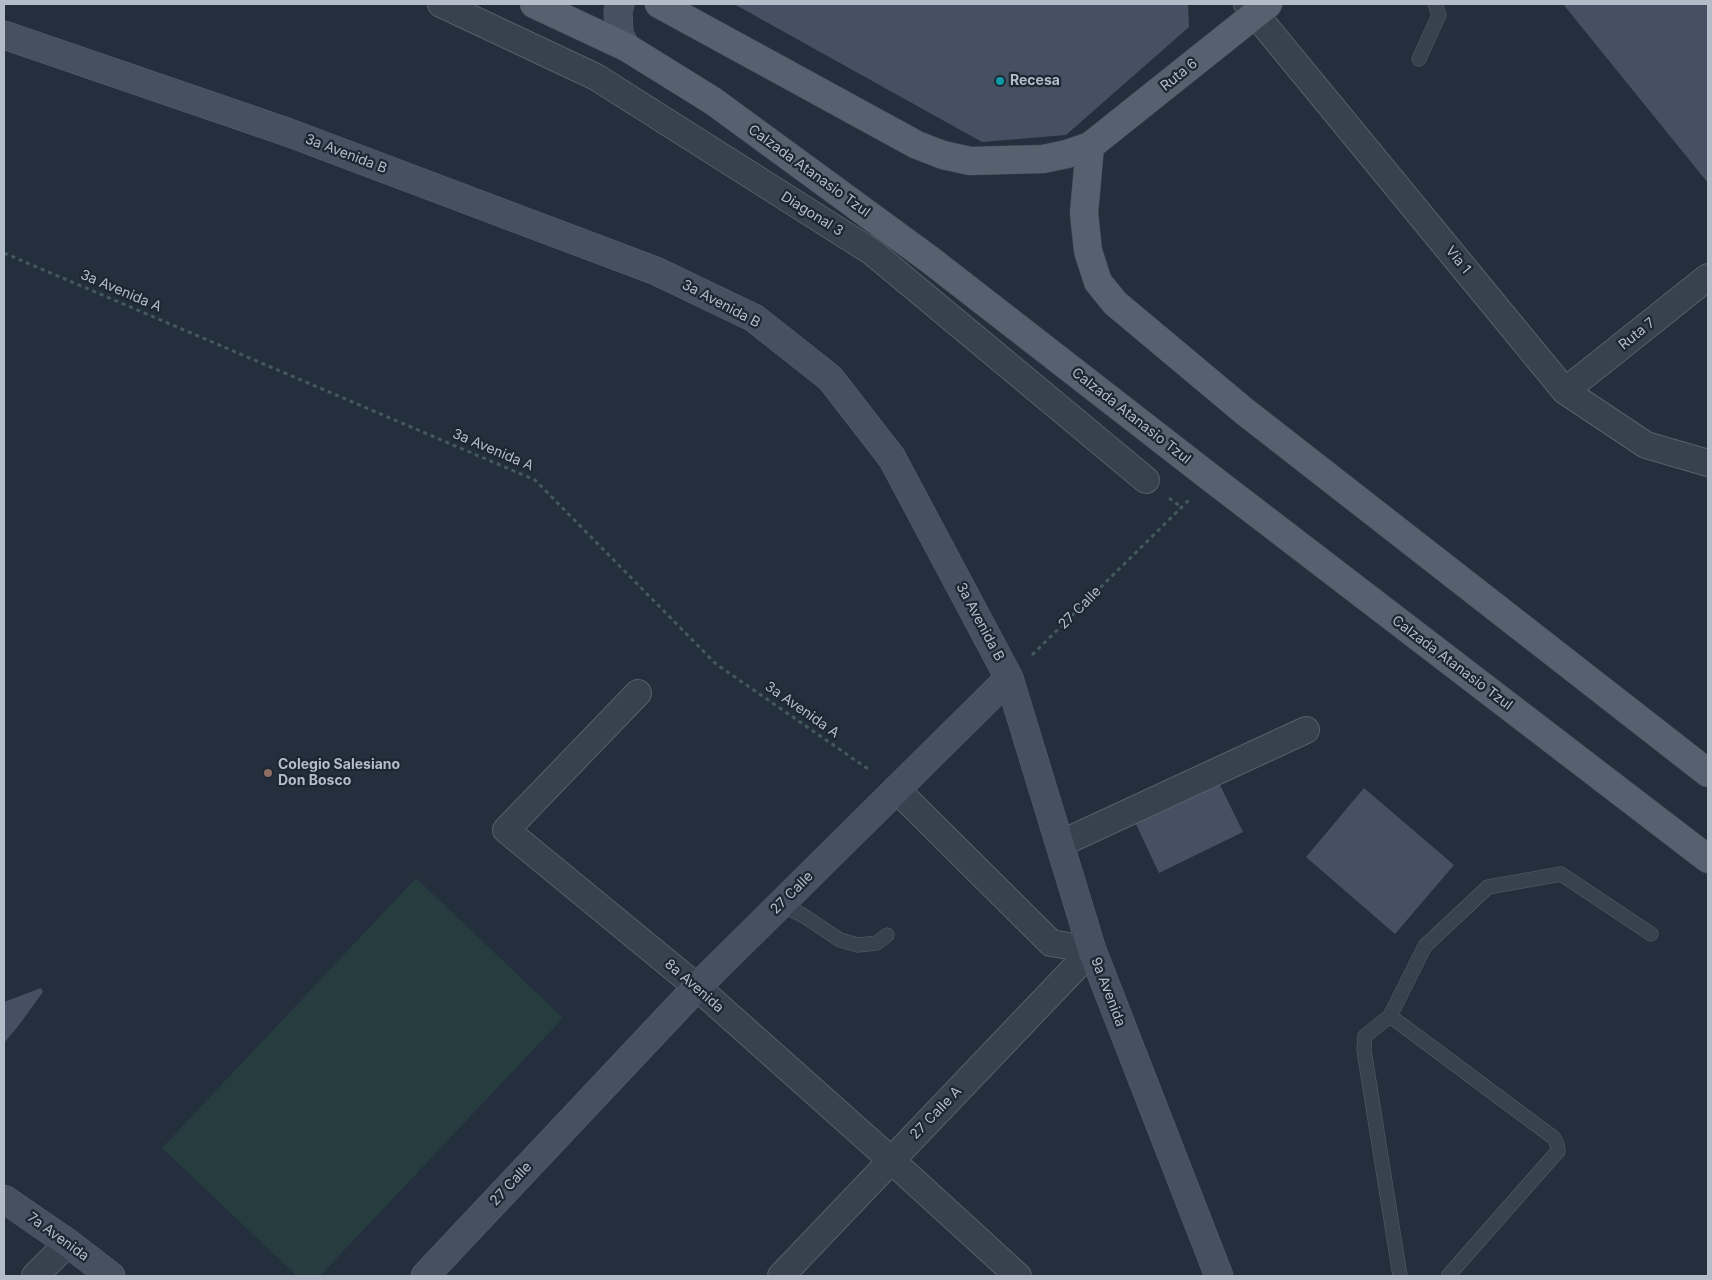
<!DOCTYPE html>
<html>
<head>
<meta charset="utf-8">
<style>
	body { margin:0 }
	#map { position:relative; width:1712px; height:1280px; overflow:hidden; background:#242f3e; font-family:Inter,sans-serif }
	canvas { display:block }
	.frame { position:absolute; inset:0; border:5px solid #b4bcc9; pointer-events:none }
</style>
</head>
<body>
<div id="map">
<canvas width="1712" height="1280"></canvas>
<div class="frame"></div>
</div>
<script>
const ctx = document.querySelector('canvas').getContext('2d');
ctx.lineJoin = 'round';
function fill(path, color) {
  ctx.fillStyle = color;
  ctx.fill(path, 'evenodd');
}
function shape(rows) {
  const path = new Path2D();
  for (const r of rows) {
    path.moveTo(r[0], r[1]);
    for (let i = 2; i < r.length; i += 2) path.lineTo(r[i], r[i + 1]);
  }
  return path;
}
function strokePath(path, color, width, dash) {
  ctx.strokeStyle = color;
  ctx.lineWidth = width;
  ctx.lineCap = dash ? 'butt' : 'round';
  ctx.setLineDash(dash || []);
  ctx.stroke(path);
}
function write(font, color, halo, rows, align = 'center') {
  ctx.font = font + ' Inter,sans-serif';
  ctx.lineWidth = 4.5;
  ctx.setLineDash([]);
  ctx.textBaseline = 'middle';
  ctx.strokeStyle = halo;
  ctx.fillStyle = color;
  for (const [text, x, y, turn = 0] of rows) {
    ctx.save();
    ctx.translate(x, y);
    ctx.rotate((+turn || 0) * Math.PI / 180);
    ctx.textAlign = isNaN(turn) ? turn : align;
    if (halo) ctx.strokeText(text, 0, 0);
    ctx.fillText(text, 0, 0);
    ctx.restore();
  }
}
fill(shape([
	[416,878,563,1018,320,1276,297,1276,162,1148]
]), '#263c3f');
fill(shape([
	[734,4,1188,4,1189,27,1066,135,982,142],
	[1563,4,1708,4,1708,183],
	[1216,777,1243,832,1159,873,1133,818],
	[1364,788,1454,865,1395,934,1306,857],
	[41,988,43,992,19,1025,4,1043,4,1002]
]), '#455162');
const lane = shape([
	[1419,59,1439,15,1435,4],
	[781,904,804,916,840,940,858,945,877,943,887,935],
	[1390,1016,1425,946,1488,887,1561,874,1651,934],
	[1400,1276,1364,1050,1365,1036,1390,1016,1554,1138,1557,1144,1558,1151,1448,1276]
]);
const street = shape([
	[441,4,596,77,872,252,1146,480],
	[1247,4,1565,391,1646,445,1708,463],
	[1565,391,1708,277],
	[638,693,506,830,697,987,891,1160,1018,1276],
	[896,789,1051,943,1092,950],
	[1060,844,1306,730],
	[35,1276,68,1243],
	[781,1276,1092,950]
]);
const secondary = shape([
	[620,4,618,12,619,34,626,47],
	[4,35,287,132,656,271,754,318,830,378,892,458,1009,678,1092,950,1219,1276],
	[4,1199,68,1243,111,1276],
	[425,1276,697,987,1009,678]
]);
const primary = shape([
	[534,4,626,47,713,101,929,259,1211,478,1708,859],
	[659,4,917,145,943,155,970,161,1043,159,1067,154,1090,146,1268,4],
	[1090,146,1084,213,1088,251,1098,282,1115,303,1244,411,1708,773]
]);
strokePath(lane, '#565f6c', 15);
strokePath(street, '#565f6c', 28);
strokePath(secondary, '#565f6c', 29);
strokePath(primary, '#414a57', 29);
strokePath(shape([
	[4,253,535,480,716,664,871,771],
	[1169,498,1181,507],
	[1032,655,1189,500]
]), '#44595c', 3, [4, 4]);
strokePath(lane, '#38414e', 14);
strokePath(street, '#38414e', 26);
strokePath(secondary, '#465061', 28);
strokePath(primary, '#56606e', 28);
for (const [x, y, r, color] of [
	[1000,81,5,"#0f9aa8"],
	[268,773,5,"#8d6e63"]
]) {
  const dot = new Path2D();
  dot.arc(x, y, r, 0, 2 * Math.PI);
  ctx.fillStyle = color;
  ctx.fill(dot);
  strokePath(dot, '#1d2633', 2);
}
write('14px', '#b4bcc9', '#1d2633', [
	["Ruta 6",1179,75,-39],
	["3a Avenida B",346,154,21],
	["Calzada Atanasio Tzul",809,171,36],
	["Diagonal 3",812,214,32],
	["Vía 1",1458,260,51],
	["3a Avenida A",121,291,23],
	["3a Avenida B",721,304,28],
	["Ruta 7",1637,334,-39],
	["Calzada Atanasio Tzul",1131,416,38],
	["3a Avenida A",493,450,23],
	["27 Calle",1080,608,-45],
	["3a Avenida B",980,622,62],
	["Calzada Atanasio Tzul",1452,663,37],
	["3a Avenida A",802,710,35],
	["27 Calle",792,893,-45],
	["8a Avenida",694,986,41],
	["9a Avenida",1108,992,69],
	["27 Calle A",936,1113,-46],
	["27 Calle",511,1184,-47],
	["7a Avenida",58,1237,36]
]);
write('bold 14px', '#b4bcc9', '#1d2633', [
	["Recesa",1010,81],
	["Colegio Salesiano",278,765],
	["Don Bosco",278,781]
], 'left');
</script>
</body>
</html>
